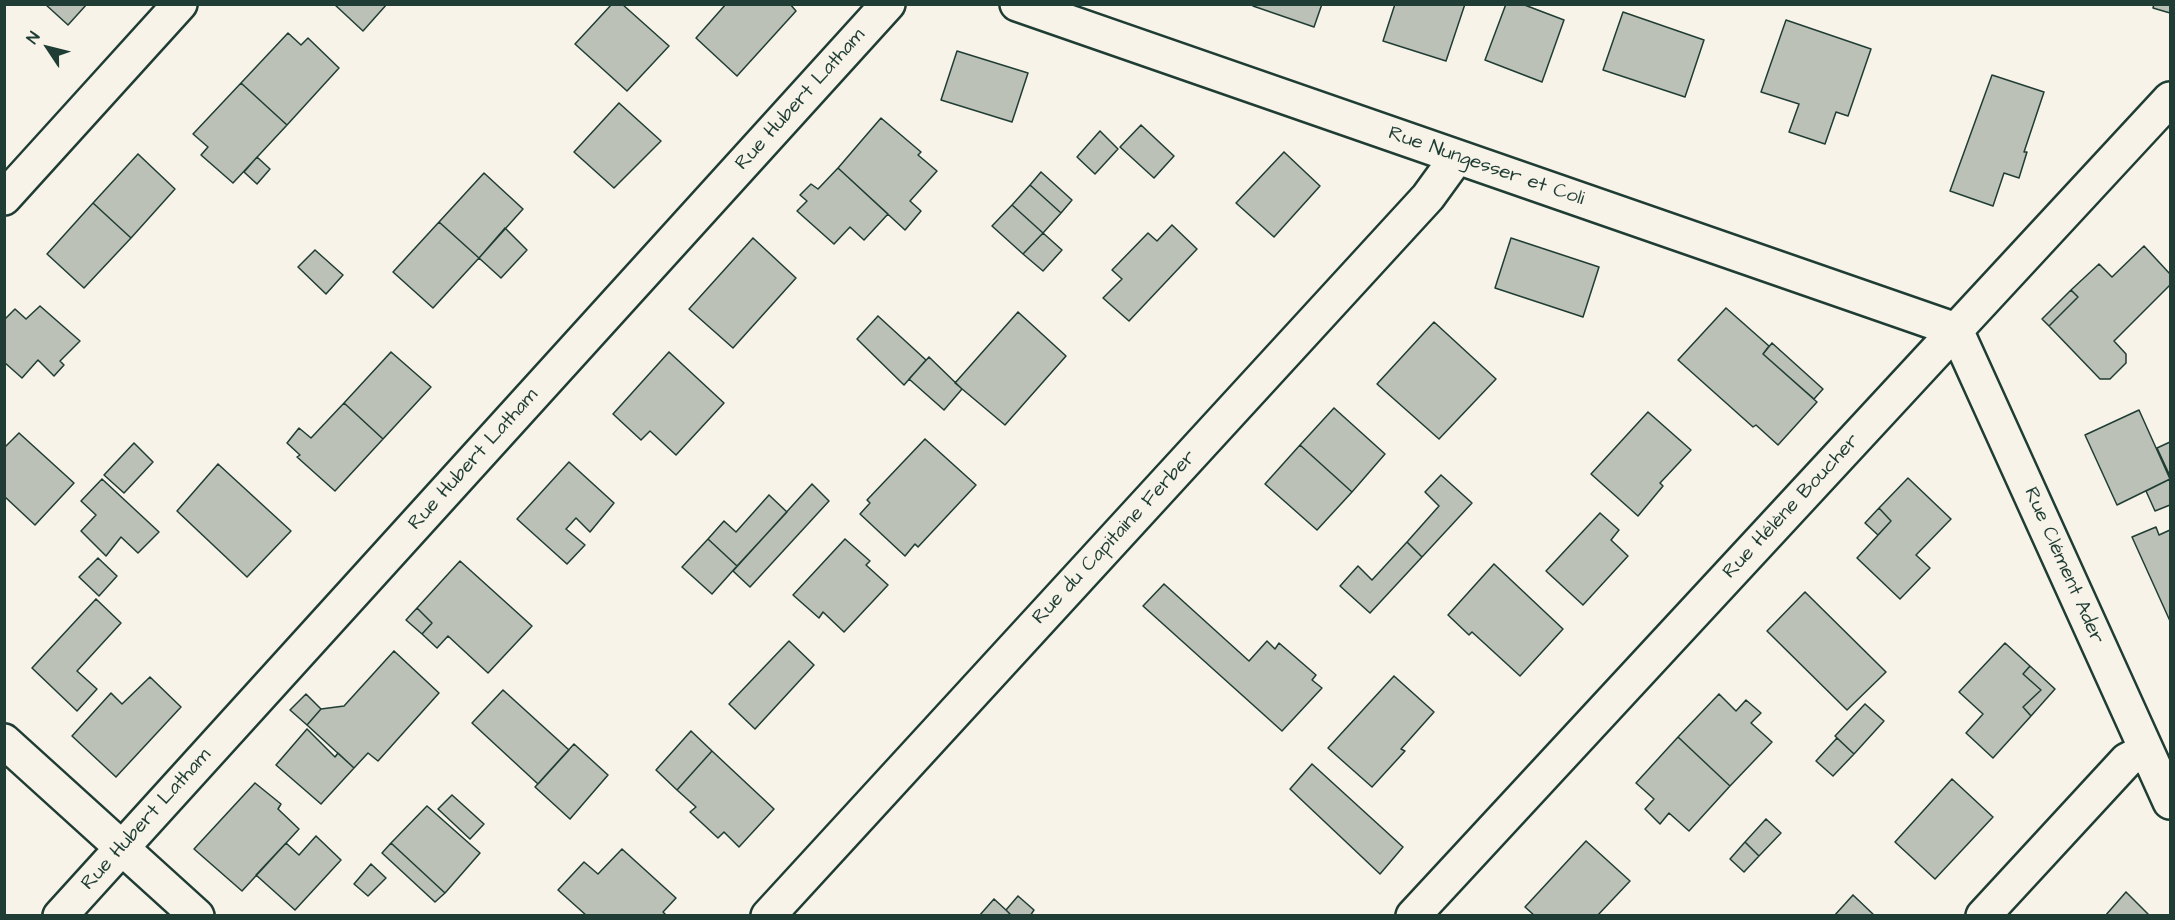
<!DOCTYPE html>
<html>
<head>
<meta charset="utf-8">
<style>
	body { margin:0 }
	#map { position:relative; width:2175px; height:920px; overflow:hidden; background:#f7f3e8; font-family:"Architects Daughter",sans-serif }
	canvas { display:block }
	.frame { position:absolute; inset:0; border:6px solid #1f3d34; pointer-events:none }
	.north { position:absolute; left:18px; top:18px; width:60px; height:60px; -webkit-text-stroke:4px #f7f3e8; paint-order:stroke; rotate:305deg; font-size:16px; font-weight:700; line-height:24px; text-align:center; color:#1f3d34 }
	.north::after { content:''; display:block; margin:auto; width:21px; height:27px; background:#1f3d34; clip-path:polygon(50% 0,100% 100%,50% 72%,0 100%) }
</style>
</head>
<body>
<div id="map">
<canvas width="2175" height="920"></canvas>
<div class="frame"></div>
<div class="north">N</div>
</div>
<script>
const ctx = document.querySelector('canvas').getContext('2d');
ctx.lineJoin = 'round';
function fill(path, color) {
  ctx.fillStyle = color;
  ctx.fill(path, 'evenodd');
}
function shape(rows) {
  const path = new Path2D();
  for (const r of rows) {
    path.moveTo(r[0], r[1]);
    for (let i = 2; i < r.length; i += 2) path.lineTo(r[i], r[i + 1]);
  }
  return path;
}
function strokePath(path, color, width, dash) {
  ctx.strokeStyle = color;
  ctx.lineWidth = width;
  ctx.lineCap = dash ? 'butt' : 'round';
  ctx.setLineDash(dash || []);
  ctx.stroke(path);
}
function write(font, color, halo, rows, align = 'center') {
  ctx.font = font + ' "Architects Daughter",sans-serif';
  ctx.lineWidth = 5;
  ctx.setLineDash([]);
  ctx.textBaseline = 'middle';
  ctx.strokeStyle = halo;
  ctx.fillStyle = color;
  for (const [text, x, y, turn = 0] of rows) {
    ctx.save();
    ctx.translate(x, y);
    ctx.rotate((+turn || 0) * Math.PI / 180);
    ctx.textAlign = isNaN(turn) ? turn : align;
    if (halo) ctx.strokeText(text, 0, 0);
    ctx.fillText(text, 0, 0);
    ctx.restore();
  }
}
const building = shape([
	[45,4,87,4,68,25,45,4],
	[334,4,387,4,363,31,334,4],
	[612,4,622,4,669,46,627,91,575,44,612,4],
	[726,4,790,4,796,11,737,76,696,38,726,4],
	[1254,4,1322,4,1314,27,1253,6,1254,4],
	[1395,4,1465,4,1446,61,1383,41,1395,4],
	[1506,4,1522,4,1564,20,1542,82,1485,60,1506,4],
	[2154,4,2170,4,2170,13,2153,8,2154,4],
	[1623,12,1704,40,1685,97,1603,70,1623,12],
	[1786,20,1871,49,1848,116,1836,112,1825,144,1789,132,1799,104,1761,92,1786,20],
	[288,33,301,45,308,38,339,68,287,125,241,83,288,33],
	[957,51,1028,73,1012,122,941,100,957,51],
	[1992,75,2044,92,2024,152,2027,152,2019,178,2004,173,1993,206,1950,191,1992,75],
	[241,83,287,125,233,183,201,155,208,147,193,134,241,83],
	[619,103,661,141,614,188,574,152,619,103],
	[881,118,921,152,918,155,937,171,910,201,921,211,905,230,838,168,881,118],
	[1141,125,1174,156,1154,178,1120,147,1141,125],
	[1100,131,1118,149,1095,174,1077,157,1100,131],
	[1284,152,1320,186,1274,237,1236,203,1284,152],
	[138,154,175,189,131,238,93,203,138,154],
	[257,157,270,169,257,184,244,172,257,157],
	[838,168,888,214,864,240,850,227,834,244,797,211,807,201,800,195,811,184,818,189,838,168],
	[1041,172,1072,200,1061,213,1030,185,1041,172],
	[484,173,523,209,479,258,439,222,484,173],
	[1030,185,1061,213,1043,233,1012,205,1030,185],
	[93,203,131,238,84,288,47,254,93,203],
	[1012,205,1043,233,1023,254,992,226,1012,205],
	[439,222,479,258,433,308,393,272,439,222],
	[1172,225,1197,249,1129,321,1103,298,1122,279,1112,270,1148,233,1157,241,1172,225],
	[505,228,527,250,501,278,479,258,505,228],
	[1043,233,1062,250,1043,271,1023,254,1043,233],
	[753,238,796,278,733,348,689,309,753,238],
	[1511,238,1599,267,1583,317,1495,288,1511,238],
	[2144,246,2170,274,2170,285,2114,341,2126,354,2126,363,2110,379,2100,379,2049,326,2078,297,2071,290,2099,264,2112,277,2144,246],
	[315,250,343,275,326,294,298,267,315,250],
	[2071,290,2078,297,2049,326,2042,319,2071,290],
	[40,306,80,341,60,361,64,365,54,376,38,360,22,378,4,362,4,320,15,309,26,319,40,306],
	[1726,308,1769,346,1763,354,1817,402,1778,445,1756,425,1753,427,1678,360,1726,308],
	[1018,312,1066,356,1005,425,955,383,1018,312],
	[878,316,926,360,904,385,857,339,878,316],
	[1434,322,1496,379,1439,439,1377,384,1434,322],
	[1772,343,1823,389,1814,399,1763,354,1772,343],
	[391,352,431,387,383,439,344,403,391,352],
	[669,352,724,403,676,455,650,431,641,440,613,414,669,352],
	[929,357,962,389,944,410,909,379,929,357],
	[344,403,383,439,335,491,297,457,300,455,287,443,299,428,311,438,344,403],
	[1334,408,1385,454,1352,492,1300,445,1334,408],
	[2139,410,2170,479,2117,505,2085,435,2139,410],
	[1648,412,1691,450,1660,483,1663,486,1638,516,1591,474,1648,412],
	[19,433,74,483,35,525,4,496,4,448,19,433],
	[925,439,976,485,918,547,915,544,905,556,860,514,870,503,867,500,925,439],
	[2170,442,2170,476,2157,448,2170,442],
	[134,443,153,462,124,493,104,475,134,443],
	[1300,445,1352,492,1317,530,1265,484,1300,445],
	[569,462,614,503,590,532,576,518,566,529,585,545,567,564,517,519,569,462],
	[218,464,291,531,247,577,177,511,218,464],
	[1441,475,1472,503,1422,557,1407,542,1439,506,1425,492,1441,475],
	[1908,478,1951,519,1916,555,1930,568,1900,599,1857,558,1891,521,1879,508,1908,478],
	[102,479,159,532,138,553,121,537,106,556,81,531,96,515,81,501,102,479],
	[2170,479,2170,505,2155,511,2146,491,2170,479],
	[812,484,829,501,750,587,733,571,812,484],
	[769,495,787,512,737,566,708,539,724,521,736,532,769,495],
	[1879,508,1891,521,1878,535,1865,523,1879,508],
	[1600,513,1619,530,1611,540,1628,556,1583,605,1546,571,1600,513],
	[2156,527,2159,535,2170,530,2170,621,2132,537,2156,527],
	[708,539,737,566,712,594,682,567,708,539],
	[845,539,870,561,866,565,888,585,844,632,823,612,819,618,793,595,845,539],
	[1407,542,1422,557,1370,613,1340,586,1358,566,1372,580,1407,542],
	[98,558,117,576,99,596,79,577,98,558],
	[460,561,532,626,488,673,448,636,437,648,422,634,432,623,417,608,460,561],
	[1494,564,1563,629,1520,676,1472,632,1469,635,1448,615,1494,564],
	[1164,584,1249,661,1267,641,1275,649,1279,643,1316,675,1312,680,1322,688,1282,731,1143,606,1164,584],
	[1805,592,1886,672,1847,710,1767,631,1805,592],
	[96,599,121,623,77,671,97,689,77,711,32,668,96,599],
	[417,608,432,623,422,634,406,620,417,608],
	[789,641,814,665,755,729,729,704,789,641],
	[2005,643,2030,666,2023,674,2041,690,2023,707,2031,716,1993,758,1966,733,1983,714,1959,692,2005,643],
	[394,651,439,693,378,761,368,753,354,768,307,725,321,709,344,706,394,651],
	[2030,666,2055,689,2031,716,2023,707,2041,690,2023,674,2030,666],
	[1394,676,1434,712,1401,749,1405,751,1372,787,1328,748,1394,676],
	[150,677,181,707,116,777,72,736,111,693,122,704,150,677],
	[503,690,569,750,538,784,472,723,503,690],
	[306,694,321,709,307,725,290,710,306,694],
	[1719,694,1736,711,1746,700,1761,713,1751,723,1772,742,1730,786,1678,737,1719,694],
	[1865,704,1884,721,1854,754,1835,736,1865,704],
	[307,729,335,757,338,753,354,768,321,804,276,765,307,729],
	[691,731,712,751,677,790,656,770,691,731],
	[1678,737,1730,786,1689,831,1669,813,1660,824,1645,809,1654,799,1636,783,1678,737],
	[1837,738,1854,754,1833,776,1816,761,1837,738],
	[574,744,608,775,570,819,535,787,574,744],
	[712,751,774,809,739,847,724,832,718,838,690,812,696,807,677,790,712,751],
	[1312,764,1403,847,1380,874,1290,789,1312,764],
	[1952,779,1993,817,1935,879,1895,842,1952,779],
	[255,783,281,804,278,809,299,829,242,891,194,849,255,783],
	[452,795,484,824,470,839,438,809,452,795],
	[427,806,480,853,445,893,391,843,427,806],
	[1766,819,1781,833,1759,856,1745,842,1766,819],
	[316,836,341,860,295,910,256,875,286,843,299,855,316,836],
	[1586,841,1630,881,1597,916,1535,916,1525,907,1586,841],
	[1745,842,1759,856,1744,872,1730,859,1745,842],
	[391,843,445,893,435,902,382,853,391,843],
	[622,849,676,898,663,912,667,916,587,916,558,890,584,862,598,874,622,849],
	[371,864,386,878,368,896,354,884,371,864],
	[2126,892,2150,916,2105,916,2126,892],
	[1853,895,1875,916,1834,916,1853,895],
	[1018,896,1034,910,1030,916,1012,916,1006,910,1018,896],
	[994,899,1006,910,1012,916,979,916,994,899]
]);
fill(building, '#bbc1b6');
strokePath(building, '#1f3d34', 1.5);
const street = shape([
	[1017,4,1956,330],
	[4,198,180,4],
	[1956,330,2170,802],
	[4,741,197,916],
	[60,916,888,4],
	[768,916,1428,197,1457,157],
	[1413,916,2170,99],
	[1983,916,2127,760,2146,750]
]);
strokePath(street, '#1f3d34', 38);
strokePath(street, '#f7f3e8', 33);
write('20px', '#1f3d34', '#f7f3e8', [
	["Rue Hubert Latham",801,100,-48],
	["Rue Nungesser et Coli",1486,167,19],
	["Rue Hubert Latham",474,460,-48],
	["Rue Hélène Boucher",1792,507,-47],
	["Rue du Capitaine Ferber",1115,538,-47],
	["Rue Clément Ader",2063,566,66],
	["Rue Hubert Latham",147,820,-48]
]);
</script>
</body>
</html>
